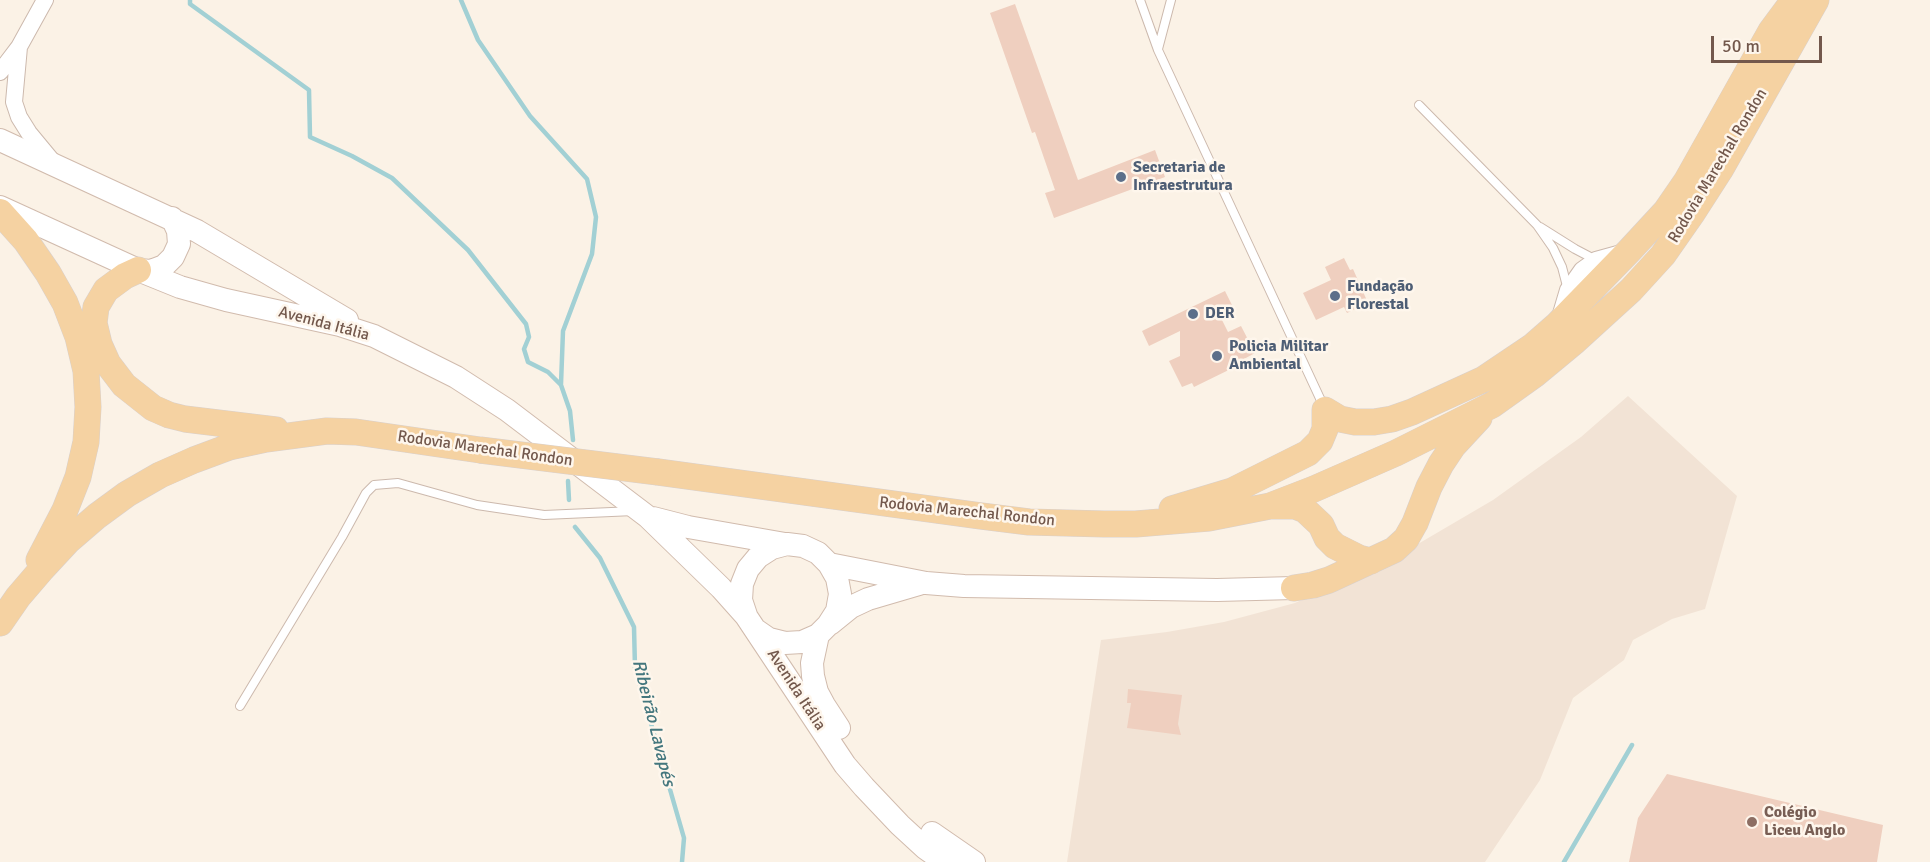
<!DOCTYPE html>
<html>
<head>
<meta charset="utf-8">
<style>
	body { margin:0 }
	#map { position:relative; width:1930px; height:862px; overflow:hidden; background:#fbf2e6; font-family:Signika,sans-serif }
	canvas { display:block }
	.scale { position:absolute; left:1711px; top:36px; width:111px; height:27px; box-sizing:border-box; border:3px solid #73584c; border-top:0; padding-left:8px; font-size:18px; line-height:21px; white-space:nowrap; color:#73584c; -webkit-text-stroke:4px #fef6ec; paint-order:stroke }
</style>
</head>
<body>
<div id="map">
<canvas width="1930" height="862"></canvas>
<div class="scale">50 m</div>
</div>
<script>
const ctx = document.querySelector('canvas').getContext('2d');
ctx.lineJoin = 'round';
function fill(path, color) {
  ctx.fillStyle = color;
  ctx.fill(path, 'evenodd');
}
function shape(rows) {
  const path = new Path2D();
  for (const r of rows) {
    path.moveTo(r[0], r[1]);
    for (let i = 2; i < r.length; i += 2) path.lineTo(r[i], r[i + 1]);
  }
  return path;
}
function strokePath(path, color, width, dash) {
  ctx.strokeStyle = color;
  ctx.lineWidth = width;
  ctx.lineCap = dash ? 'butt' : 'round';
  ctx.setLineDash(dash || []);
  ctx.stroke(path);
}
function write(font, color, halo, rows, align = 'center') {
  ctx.font = font + ' Signika,sans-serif';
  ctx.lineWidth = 5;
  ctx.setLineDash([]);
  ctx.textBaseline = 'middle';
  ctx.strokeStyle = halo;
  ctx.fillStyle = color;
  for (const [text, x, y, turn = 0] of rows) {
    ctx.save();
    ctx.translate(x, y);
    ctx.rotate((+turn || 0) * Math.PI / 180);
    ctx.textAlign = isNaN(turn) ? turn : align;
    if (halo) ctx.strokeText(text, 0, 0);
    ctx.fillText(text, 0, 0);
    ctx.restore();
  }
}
fill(shape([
	[1628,396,1737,496,1705,609,1672,619,1633,640,1624,660,1573,698,1540,780,1485,862,1067,862,1101,640,1167,632,1224,622,1295,603,1406,551,1493,500,1581,437]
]), '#f2e3d5');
strokePath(shape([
	[190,0,190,4,309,90,310,137,352,156,392,178,468,250,526,324,529,337,524,349,528,362,548,372,561,385,570,411,573,440],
	[461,0,478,40,530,116,587,179,596,217,592,254,563,331,561,384],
	[568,481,569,500],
	[575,527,600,558,634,627,635,668,684,838,682,862],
	[1564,862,1632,745]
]), '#a2d0d4', 4.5);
fill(shape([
	[1015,4,1078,180,1155,150,1165,177,1054,218,1045,193,1055,190,1035,132,1032,133,990,13],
	[1344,258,1350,270,1353,269,1368,303,1347,313,1344,307,1316,320,1303,293,1331,280,1325,267],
	[1225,291,1232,305,1218,312,1228,332,1241,326,1255,353,1244,359,1245,362,1194,387,1192,383,1182,387,1169,361,1180,356,1180,331,1149,346,1142,331],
	[1128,689,1182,695,1178,724,1181,735,1127,728,1131,703,1127,703],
	[1667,774,1883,825,1877,862,1629,862,1638,818]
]), '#efcfbf');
const lane = shape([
	[1140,0,1158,50,1324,407],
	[1158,49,1171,0],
	[1419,105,1537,225,1553,248,1562,267,1568,290],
	[1540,227,1575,249,1596,260],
	[240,706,342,537,366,493,374,485,398,483,477,505,544,515,634,511]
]);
const street = shape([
	[19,47,14,102,19,117,29,133,53,162],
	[0,72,19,47,45,0],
	[1560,317,1568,290,1582,270,1596,260,1625,252]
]);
const secondary = shape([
	[0,140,197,231,347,320],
	[0,207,138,270,180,287,226,300,340,325,374,336,456,377,507,410,648,517,721,588,746,616,845,765,864,787,900,825,925,848,945,862],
	[139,270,151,271,164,266,173,257,179,244,178,231,172,218],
	[653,518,688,527,785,544],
	[829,564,926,583,964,586,1217,590,1294,588],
	[746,615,741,600,742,584,748,569,758,557,772,548,787,544,803,546,818,553,829,564,837,578,840,594,837,611,828,625,818,635,802,642,785,643,769,639,756,630],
	[830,624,851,607,868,599,919,584],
	[818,635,812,663,813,676,817,692,824,705,839,728],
	[932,833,974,862]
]);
const primary = shape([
	[0,212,26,241,48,273,65,303,78,337,86,371,88,407,86,442,78,477,65,510,39,560],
	[138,270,125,276,106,290,96,307,94,323,99,344,108,364,124,385,153,408,169,415,185,419,276,430],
	[658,472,981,516,1029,522,1104,524,1136,524,1209,518,1270,506,1314,489,1396,453,1492,405,1534,375,1575,341,1631,290,1663,255,1693,212,1720,170,1816,0],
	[1273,506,1295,506,1305,510,1321,525,1327,538,1335,546,1359,558,1371,561],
	[1172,509,1232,491,1308,453,1320,441,1325,429,1325,410,1340,419,1355,422,1374,422,1392,419,1412,412,1484,379,1533,346,1557,325,1629,251,1666,211,1686,182,1771,31,1794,0],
	[1294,588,1313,585,1329,580,1394,550,1406,539,1415,523,1429,487,1441,464,1453,446,1479,418],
	[0,623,18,597,42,569,68,541,97,516,127,494,160,475,194,460,229,447,266,439,327,431,356,432,480,450]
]);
strokePath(lane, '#ccb9ad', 10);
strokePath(street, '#ccb9ad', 18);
strokePath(secondary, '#d1bbad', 24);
strokePath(primary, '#d8d0cd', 27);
strokePath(lane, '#fff', 8);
strokePath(street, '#fff', 16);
strokePath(secondary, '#fff', 22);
strokePath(primary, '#f5d2a2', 26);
const primaryBridge = shape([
	[480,450,658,472]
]);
strokePath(primaryBridge, '#d8d0cd', 27, []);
strokePath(primaryBridge, '#f5d2a2', 26);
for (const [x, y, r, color] of [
	[1121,177,6,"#5c6f8a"],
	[1335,296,6,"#5c6f8a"],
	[1193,314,6,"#5c6f8a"],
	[1217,356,6,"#5c6f8a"],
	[1752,822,6,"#8d6e63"]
]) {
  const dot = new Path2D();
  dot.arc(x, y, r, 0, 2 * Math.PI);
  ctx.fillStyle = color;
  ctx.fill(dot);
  strokePath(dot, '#fef6ec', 2);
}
write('16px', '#73584c', '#fef6ec', [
	["Rodovia Marechal Rondon",1718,166,-59],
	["Avenida Itália",324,324,15],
	["Rodovia Marechal Rondon",485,449,8],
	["Rodovia Marechal Rondon",967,512,6],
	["Avenida Itália",796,690,57]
]);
write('bold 16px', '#4e5e75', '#fef6ec', [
	["Secretaria de",1133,168],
	["Infraestrutura",1133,186],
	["Fundação",1347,287],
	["Florestal",1347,305],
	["DER",1205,314],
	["Policia Militar",1229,347],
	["Ambiental",1229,365]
], 'left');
write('bold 16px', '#785e54', '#fef6ec', [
	["Colégio",1764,813],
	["Liceu Anglo",1764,831]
], 'left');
write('italic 18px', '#44777e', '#fef6ec', [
	["Ribeirão Lavapés",653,723,76]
]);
</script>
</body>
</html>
